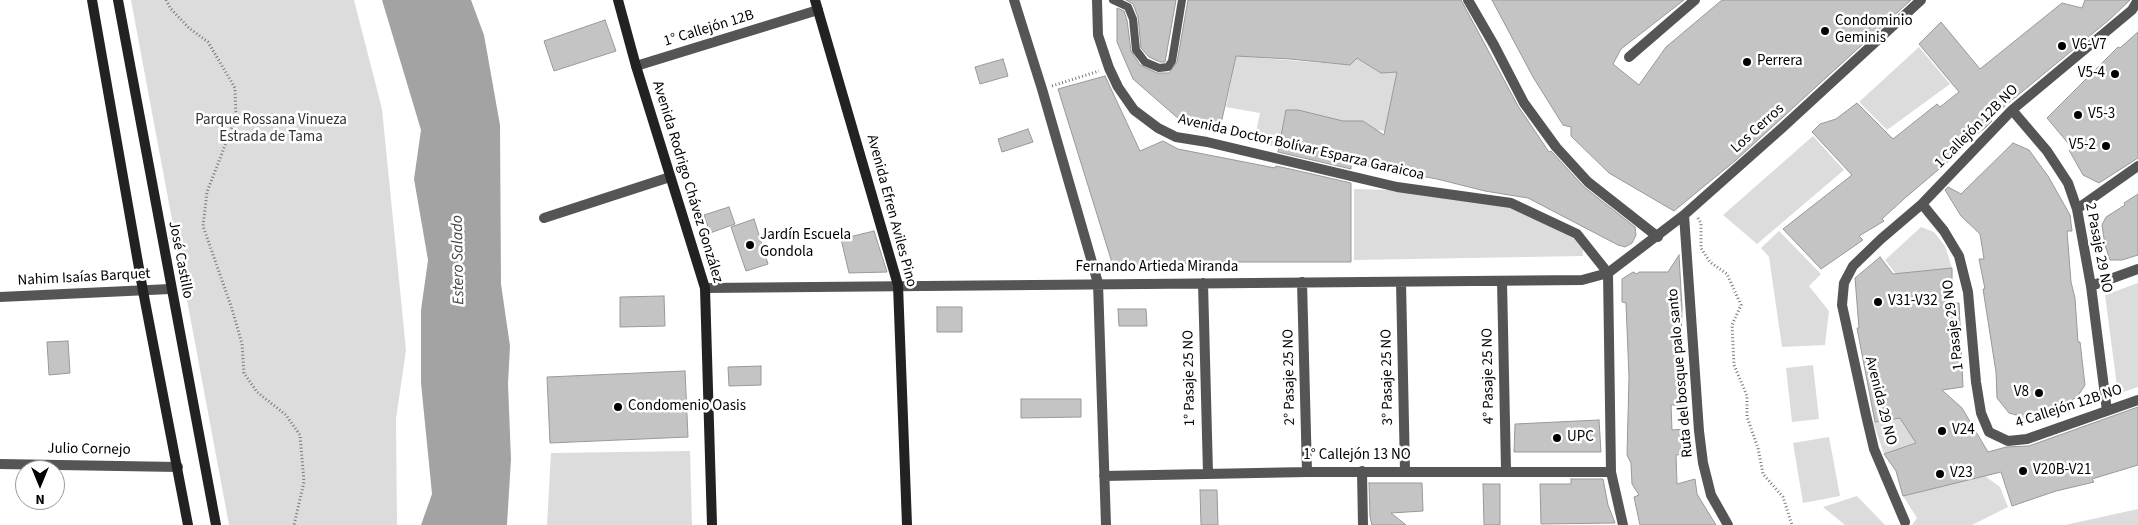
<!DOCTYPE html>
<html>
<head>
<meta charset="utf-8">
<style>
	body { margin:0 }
	#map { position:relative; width:2138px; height:525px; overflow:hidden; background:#fff; font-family:"Source Sans 3",sans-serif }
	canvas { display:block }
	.north { position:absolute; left:15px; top:460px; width:50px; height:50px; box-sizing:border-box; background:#fff; border:1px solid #999; border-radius:50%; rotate:180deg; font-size:14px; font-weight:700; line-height:20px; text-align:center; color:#000 }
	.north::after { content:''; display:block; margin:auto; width:18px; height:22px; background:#000; clip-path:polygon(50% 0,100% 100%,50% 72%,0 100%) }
</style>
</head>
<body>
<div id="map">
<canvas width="2138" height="525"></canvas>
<div class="north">N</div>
</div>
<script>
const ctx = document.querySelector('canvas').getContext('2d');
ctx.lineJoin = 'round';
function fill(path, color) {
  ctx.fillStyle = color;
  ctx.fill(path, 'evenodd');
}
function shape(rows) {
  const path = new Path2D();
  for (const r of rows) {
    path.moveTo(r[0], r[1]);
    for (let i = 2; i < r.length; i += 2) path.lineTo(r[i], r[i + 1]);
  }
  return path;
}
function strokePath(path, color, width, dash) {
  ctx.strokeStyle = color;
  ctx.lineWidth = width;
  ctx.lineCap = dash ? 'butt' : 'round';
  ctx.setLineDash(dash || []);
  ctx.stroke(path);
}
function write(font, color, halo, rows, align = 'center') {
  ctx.font = font + ' "Source Sans 3",sans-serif';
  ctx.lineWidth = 5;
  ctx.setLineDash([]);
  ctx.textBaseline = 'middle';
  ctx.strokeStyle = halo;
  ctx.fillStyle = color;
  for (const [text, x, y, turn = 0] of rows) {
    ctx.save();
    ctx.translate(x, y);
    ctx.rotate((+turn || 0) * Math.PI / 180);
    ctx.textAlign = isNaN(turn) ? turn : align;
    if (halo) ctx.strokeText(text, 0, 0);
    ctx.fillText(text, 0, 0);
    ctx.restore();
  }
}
fill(shape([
	[131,0,354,0,382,109,406,350,396,419,397,525,229,525],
	[1919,47,1950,84,1887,130,1859,102],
	[1236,56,1349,65,1357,58,1381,73,1397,72,1385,131,1376,130,1363,121,1344,121,1334,122,1279,148,1254,141,1260,113,1226,107],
	[1813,136,1844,170,1757,244,1723,215],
	[1354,189,1394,190,1510,207,1575,239,1583,247,1583,256,1354,260],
	[1921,227,1934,232,1945,246,1952,268,1896,274,1885,260],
	[1779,231,1821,274,1809,286,1829,311,1825,345,1782,347,1769,257,1761,248],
	[2138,283,2138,387,2118,394,2105,295],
	[1813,365,1819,419,1792,422,1786,368],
	[1900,418,1916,443,1884,454,1873,422],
	[1829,437,1840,496,1803,503,1793,443],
	[690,451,692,525,547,525,551,453],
	[1985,476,2000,487,2008,507,1972,525,1912,525,1917,518,1903,496],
	[1857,496,1885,525,1845,525,1823,507],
	[2138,509,2138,525,2065,525]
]), '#dcdcdc');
fill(shape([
	[382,0,471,0,484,35,500,125,501,284,510,346,508,384,511,459,507,525,421,525,432,494,421,383,421,310,428,260,414,179,421,130]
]), '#a3a3a3');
const building = shape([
	[1126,0,1176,0,1165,62,1160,62,1149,57,1141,48,1138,17,1133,4,1126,0],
	[1188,0,1461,0,1518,106,1549,152,1551,151,1584,187,1635,227,1636,235,1632,243,1625,247,1618,245,1528,198,1485,191,1437,179,1367,166,1367,167,1351,164,1351,169,1278,152,1286,110,1298,110,1343,121,1363,121,1384,135,1397,72,1381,73,1357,58,1350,65,1290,59,1236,56,1219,133,1180,120,1133,79,1117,42,1117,8,1124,11,1127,20,1131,51,1140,65,1157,73,1169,73,1177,62,1188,0],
	[1492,0,1684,0,1621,49,1613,64,1639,85,1666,47,1722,0,1911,0,1736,160,1674,211,1609,173,1571,136,1571,127,1563,125,1533,77,1492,0],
	[2085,0,2130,0,2109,20,1989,119,1992,121,1985,128,1948,156,1951,159,1905,198,1882,219,1884,221,1859,236,1863,240,1821,269,1783,229,1852,175,1812,132,1820,124,1836,119,1857,103,1893,139,1937,104,1940,107,1959,92,1919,44,1941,22,1980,69,2062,3,2082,8,2085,0],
	[605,20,616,51,554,71,544,41,605,20],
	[2138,32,2138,158,2099,183,2083,175,2069,150,2072,148,2047,118,2118,47,2120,48,2138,32],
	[1003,59,1008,76,980,84,975,67,1003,59],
	[1105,76,1140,151,1163,141,1178,149,1275,168,1276,166,1290,169,1351,183,1351,262,1212,262,1114,269,1058,89,1105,76],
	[1028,129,1033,142,1002,152,998,139,1028,129],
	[2013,143,2029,150,2048,176,2070,215,2072,231,2067,231,2071,282,2075,298,2078,342,2080,342,2085,385,2078,396,2051,414,2023,417,2009,413,1997,398,1996,372,1983,289,1985,289,1979,259,1984,259,1980,234,1961,216,1945,190,1948,187,1961,194,2013,143],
	[2138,194,2138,255,2122,260,2110,260,2105,245,2102,225,2106,217,2125,205,2124,203,2138,194],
	[729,207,735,224,710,233,704,215,729,207],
	[754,219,768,264,746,271,731,227,754,219],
	[874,231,887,272,849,273,841,239,874,231],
	[1679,255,1682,307,1681,343,1678,343,1675,372,1684,374,1686,405,1671,405,1672,430,1685,429,1686,454,1676,455,1677,484,1695,479,1697,494,1716,525,1640,525,1634,497,1639,495,1632,484,1631,463,1627,455,1629,377,1626,303,1622,302,1622,279,1633,272,1637,274,1639,272,1668,272,1679,255],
	[1880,257,1893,274,1952,268,1952,303,1959,303,1963,387,1942,390,1962,408,1988,452,2006,447,2029,446,2138,407,2138,465,2092,479,2094,482,2056,491,2012,506,2001,472,1903,496,1896,471,1884,454,1916,443,1900,418,1875,422,1857,328,1859,328,1855,278,1880,257],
	[664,296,665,326,620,327,620,297,664,296],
	[937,307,962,307,962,332,937,332,937,307],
	[1118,309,1146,309,1147,326,1119,326,1118,309],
	[68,341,70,373,49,375,47,342,68,341],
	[761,366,761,385,729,386,728,367,761,366],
	[685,371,688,437,550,443,547,377,685,371],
	[1021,399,1081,399,1081,417,1021,418,1021,399],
	[1599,420,1601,452,1514,452,1515,424,1599,420],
	[1571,479,1603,479,1608,505,1615,523,1541,524,1540,484,1571,484,1571,479],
	[1369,483,1422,483,1423,511,1391,513,1406,525,1372,525,1370,517,1369,483],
	[1483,484,1500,484,1500,525,1484,525,1483,484],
	[1200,490,1217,490,1218,525,1201,525,1200,490]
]);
fill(building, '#c4c4c4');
strokePath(building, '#999', 1);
strokePath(shape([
	[166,0,171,9,189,28,208,42,235,88,236,117,207,192,203,226,232,309,242,344,244,373,257,392,286,415,300,435,304,482,294,525],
	[1052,86,1099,71],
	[1698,218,1701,223,1701,248,1710,262,1727,274,1741,305,1732,325,1734,365,1747,396,1747,417,1758,448,1763,474,1783,497,1792,525]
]), '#777', 3, [1, 2.5]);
strokePath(shape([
	[1113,0,1128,7,1133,19,1136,50,1145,62,1159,68,1168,67,1172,61,1182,0]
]), '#555', 8);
strokePath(shape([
	[1014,0,1042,89,1098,283,1106,525],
	[1097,0,1098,35,1109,68,1118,87,1134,110,1158,128,1176,137,1207,142,1397,187,1511,203,1577,234,1608,273,1611,472,1623,525],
	[1468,0,1494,45,1524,103,1556,147,1588,182,1658,237],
	[1629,57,1695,0],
	[636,66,818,10],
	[2012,110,2047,151,2068,183,2077,209,2091,286,2107,411],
	[1922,204,1944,231,1959,256,1968,292,1976,382,1981,413,1989,432,2008,441,2027,439,2138,400],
	[2077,209,2138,166],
	[1684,215,1699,431,1703,463,1711,495,1728,525],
	[544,218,670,177],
	[1502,281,1506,470],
	[1302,282,1307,472],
	[1401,282,1405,471],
	[1203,283,1208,473],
	[2091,286,2138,269],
	[705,288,1582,280,1608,273,1684,215,1782,128,1921,0],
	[0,297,170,289],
	[0,464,178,467],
	[1362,471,1363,525],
	[1104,476,1307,472,1611,472],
	[1905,522,1874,449,1866,415,1842,305,1844,283,1853,266,1881,239,1922,204,2012,110,2132,10,2138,0]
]), '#555', 10);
strokePath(shape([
	[92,0,143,291,188,525],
	[118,0,216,525],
	[618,0,636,66,705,288,712,525],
	[815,0,898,285,907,525]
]), '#222', 10);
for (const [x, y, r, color] of [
	[1825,31,5,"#000"],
	[2062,46,5,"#000"],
	[1747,62,5,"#000"],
	[2115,74,5,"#000"],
	[2078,115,5,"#000"],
	[2106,146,5,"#000"],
	[750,245,5,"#000"],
	[1878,302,5,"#000"],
	[2039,393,5,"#000"],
	[618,407,5,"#000"],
	[1942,431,5,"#000"],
	[1557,438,5,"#000"],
	[2023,471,5,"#000"],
	[1940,474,5,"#000"]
]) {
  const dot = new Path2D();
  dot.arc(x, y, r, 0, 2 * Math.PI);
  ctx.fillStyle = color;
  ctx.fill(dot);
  strokePath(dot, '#fff', 2);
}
write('15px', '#000', '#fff', [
	["Condominio",1835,22],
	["Geminis",1835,39],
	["V6-V7",2072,46],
	["Perrera",1757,62],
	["V5-4",2105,74,"right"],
	["V5-3",2088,115],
	["V5-2",2096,146,"right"],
	["Jardín Escuela",760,236],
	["Gondola",760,253],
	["V31-V32",1888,302],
	["V8",2029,393,"right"],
	["Condomenio Oasis",628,407],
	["V24",1952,431],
	["UPC",1567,438],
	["V20B-V21",2033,471],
	["V23",1950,474]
], 'left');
write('15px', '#000', '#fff', [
	["1° Callejón 12B",709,29,-17],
	["1 Callejón 12B NO",1977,127,-45],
	["Los Cerros",1758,129,-42],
	["Avenida Doctor Bolívar Esparza Garaicoa",1301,148,13],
	["Avenida Rodrigo Chávez González",687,182,73],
	["Avenida Efren Aviles Pino",891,211,75],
	["2 Pasaje 29 NO",2098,248,79],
	["José Castillo",180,260,79],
	["Fernando Artieda Miranda",1157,268],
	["Nahim Isaías Barquet",84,278,-3],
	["1 Pasaje 29 NO",1954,325,-97],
	["Ruta del bosque palo santo",1681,373,-95],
	["4° Pasaje 25 NO",1489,376,-91],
	["2° Pasaje 25 NO",1290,377,-91],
	["3° Pasaje 25 NO",1388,377,-91],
	["1° Pasaje 25 NO",1190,378,-91],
	["Avenida 29 NO",1880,401,76],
	["4 Callejón 12B NO",2069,407,-18],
	["Julio Cornejo",89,450,1],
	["1° Callejón 13 NO",1357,456]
]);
write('15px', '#333', '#fff', [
	["Parque Rossana Vinueza",271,121],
	["Estrada de Tama",271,138]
]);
write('italic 16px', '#444', '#fff', [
	["Estero Salado",459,260,-91]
]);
</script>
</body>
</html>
